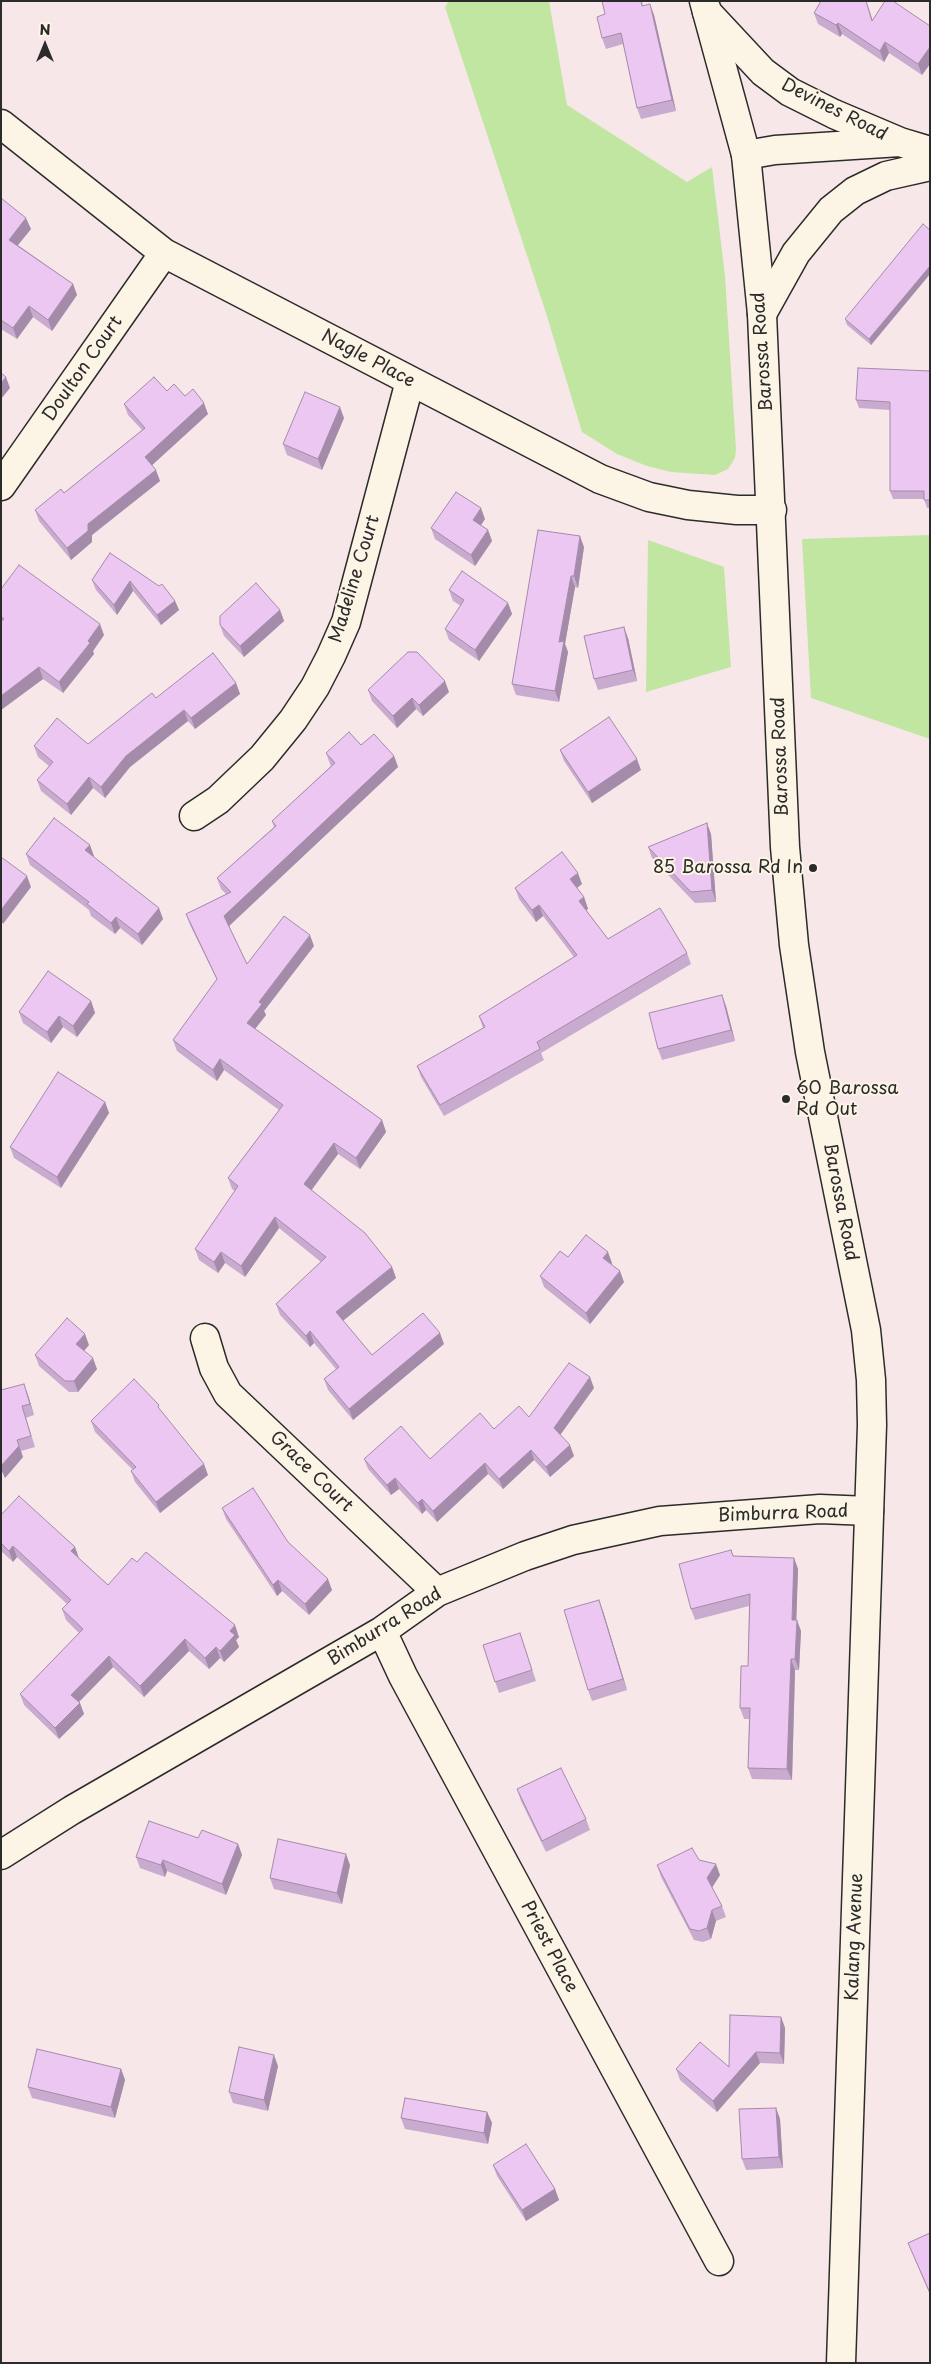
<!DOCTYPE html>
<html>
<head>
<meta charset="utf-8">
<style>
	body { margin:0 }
	#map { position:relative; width:931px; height:2364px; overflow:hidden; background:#f7e7e9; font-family:"Playpen Sans",sans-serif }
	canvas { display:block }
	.frame { position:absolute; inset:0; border:2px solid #2b2b2b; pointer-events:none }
	.north { position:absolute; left:20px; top:20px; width:50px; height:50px; -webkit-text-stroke:4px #fcf5e5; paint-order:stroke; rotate:0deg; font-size:14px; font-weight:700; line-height:20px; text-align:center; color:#2b2b2b }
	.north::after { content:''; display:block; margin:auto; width:18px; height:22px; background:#2b2b2b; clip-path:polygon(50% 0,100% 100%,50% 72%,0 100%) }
</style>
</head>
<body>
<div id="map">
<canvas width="931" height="2364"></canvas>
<div class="frame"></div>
<div class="north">N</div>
</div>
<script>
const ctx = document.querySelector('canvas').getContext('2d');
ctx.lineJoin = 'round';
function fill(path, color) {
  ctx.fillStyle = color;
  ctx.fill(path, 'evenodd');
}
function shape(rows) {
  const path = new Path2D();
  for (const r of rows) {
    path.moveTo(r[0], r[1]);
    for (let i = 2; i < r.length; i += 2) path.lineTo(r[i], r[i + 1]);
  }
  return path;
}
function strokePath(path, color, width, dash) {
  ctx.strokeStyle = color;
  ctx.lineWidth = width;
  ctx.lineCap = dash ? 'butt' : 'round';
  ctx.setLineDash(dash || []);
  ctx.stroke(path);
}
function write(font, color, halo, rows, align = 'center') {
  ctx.font = font + ' "Playpen Sans",sans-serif';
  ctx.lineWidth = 4;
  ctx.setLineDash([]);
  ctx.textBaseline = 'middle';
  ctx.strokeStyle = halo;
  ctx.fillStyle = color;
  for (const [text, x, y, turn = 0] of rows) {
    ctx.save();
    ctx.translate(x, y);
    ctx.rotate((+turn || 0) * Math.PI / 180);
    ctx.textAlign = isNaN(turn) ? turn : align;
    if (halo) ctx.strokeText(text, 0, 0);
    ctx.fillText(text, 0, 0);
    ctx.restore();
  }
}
fill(shape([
	[449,1,549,1,567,105,687,182,712,167,725,276,736,449,735,458,728,469,715,475,671,472,647,466,617,454,582,432,546,313,445,7],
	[930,535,930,739,811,698,802,539],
	[648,540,724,567,731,667,646,692]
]), '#c1e6a1');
const minor = shape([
	[707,12,763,72,790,92,834,114,900,142],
	[1,124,164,253,600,479,649,497,688,505,737,510,772,510],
	[746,155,775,150,900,142,930,151],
	[762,314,796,253,831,210,855,191,886,176,930,166],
	[1,486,164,253],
	[194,816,218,800,262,758,293,720,315,687,331,656,346,622,410,381],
	[205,1338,214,1368,228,1394,437,1592],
	[382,1631,403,1676,719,2261],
	[1,1855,72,1810,382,1631,437,1592,525,1556,573,1540,660,1521,820,1509,869,1511]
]);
const tertiary = shape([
	[704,1,746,155,762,314,785,847,794,945,810,1052,866,1330,871,1380,872,1425,841,2363]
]);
strokePath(minor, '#2b2b2b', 31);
strokePath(tertiary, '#2b2b2b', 31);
strokePath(minor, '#fcf5e5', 28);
strokePath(tertiary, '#fcf5e5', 28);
fill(shape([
	[602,1,642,1,643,6,654,15,676,111,641,119,637,108,623,44,606,49,602,38,605,14],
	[866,1,872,20,930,26,930,64,922,75,889,53,884,62,842,34,840,37,818,24,814,13],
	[1,198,31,229,18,245,73,284,77,295,52,331,33,317,17,339,1,329],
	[930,230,930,274,871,345,847,325,845,319],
	[930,371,930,508,927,508,924,499,893,499,890,491,890,410,859,408,856,400],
	[167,391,185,396,208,414,152,465,160,481,92,535,92,542,71,560,39,521,35,510,64,493,142,430,128,415,124,404],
	[344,418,322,470,287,455,283,444],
	[485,519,481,525,488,530,492,541,475,566,435,539,431,528],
	[584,547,578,588,575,587,565,644,568,652,559,702,516,695,512,684],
	[110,553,175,601,179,610,161,625,133,591,117,615,96,590,92,580],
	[1,589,104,635,93,651,94,654,63,693,43,679,1,710],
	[449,590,508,603,512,614,479,661,449,640,445,629,461,606,453,601],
	[280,610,284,621,244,657,224,636,220,625],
	[628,638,637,681,598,690,594,679],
	[236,683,240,694,195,729,188,721,130,767,105,798,93,788,71,815,41,791,37,780,49,766,38,757,34,746,88,744,156,698],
	[368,690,449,692,423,716,416,709,397,728,372,701],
	[361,745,394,756,398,767,229,926,247,964,314,946,264,1011,266,1015,255,1029,382,1120,386,1132,360,1169,338,1154,311,1190,392,1267,396,1278,343,1321,372,1355,444,1344,353,1420,328,1390,324,1379,336,1369,314,1343,310,1347,280,1315,276,1304,321,1262,279,1228,245,1277,225,1263,218,1273,199,1260,195,1249,235,1191,232,1189,228,1178,279,1110,224,1070,217,1081,177,1051,173,1040,217,980,190,925,186,914,226,894,221,889,217,878,274,827,272,821,331,766,330,764,326,753],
	[560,750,641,770,592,803,564,761],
	[711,834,716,902,695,903,652,858,648,847],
	[26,854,94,856,93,857,163,919,142,945,120,928,115,934,91,916,89,910,30,865],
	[582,884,577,888,584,897,588,909,586,910,608,939,687,953,691,964,541,1053,544,1060,444,1116,421,1077,417,1066,483,1028,479,1016,574,957,543,916,536,922,519,899,515,888],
	[91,1001,95,1013,77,1037,63,1027,51,1043,23,1023,19,1012],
	[726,1006,735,1041,662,1060,658,1049],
	[105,1102,109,1113,61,1188,14,1158,10,1147],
	[568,1257,612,1263,611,1264,624,1282,590,1324,544,1287,540,1276],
	[89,1345,84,1351,97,1369,78,1392,69,1392,39,1366,35,1355],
	[594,1388,560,1435,574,1456,550,1477,534,1460,503,1489,488,1474,437,1522,426,1510,422,1514,399,1489,391,1495,368,1469,364,1459,430,1459,529,1417],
	[1,1390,28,1395,34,1415,26,1418,35,1447,21,1451,23,1457,5,1478,1,1469],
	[162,1413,208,1475,160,1513,135,1482,131,1471,133,1470,95,1432,91,1421],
	[222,1508,288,1542,332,1590,309,1615,282,1591,277,1596,226,1519],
	[1,1515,79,1558,108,1585,137,1562,239,1637,236,1640,239,1647,224,1662,220,1658,209,1669,189,1651,144,1697,113,1667,79,1702,84,1714,59,1739,24,1705,20,1694,79,1633,66,1620,62,1609,67,1604,17,1557,13,1562,1,1551],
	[731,1550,733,1556,794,1558,798,1569,796,1620,801,1631,799,1670,795,1670,792,1780,752,1779,748,1768,749,1719,744,1719,740,1708,748,1666,749,1606,695,1620,691,1609],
	[603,1611,627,1690,592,1701,588,1690],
	[520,1633,536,1681,499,1693,483,1645],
	[517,1789,586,1819,590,1830,546,1852,521,1801],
	[198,1838,238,1844,242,1855,226,1895,167,1871,165,1877,140,1868,136,1857],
	[699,1860,720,1875,712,1888,722,1906,726,1917,716,1921,711,1939,703,1942,694,1940,661,1877,657,1865],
	[350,1865,342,1904,274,1889,270,1878],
	[781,2017,785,2028,784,2064,760,2063,717,2112,680,2080,676,2069,729,2067],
	[278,2066,268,2111,233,2103,229,2092],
	[121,2069,125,2080,115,2118,32,2098,28,2087],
	[776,2108,780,2119,783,2168,746,2170,742,2159],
	[487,2112,492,2123,488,2144,405,2129,401,2118],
	[493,2165,555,2189,559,2200,526,2221,497,2176],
	[930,2233,930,2295,908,2243]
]), '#caabd0');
fill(shape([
	[866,1,870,12,876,32,872,21],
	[650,4,654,15,676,111,672,100],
	[838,23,842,34,840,37,836,25],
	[885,42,889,53,884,62,880,51],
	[930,47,930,64,922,75,918,64],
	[26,218,31,229,13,251,9,240],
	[930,266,930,274,871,345,869,339],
	[73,284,77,295,52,331,48,320],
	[29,306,33,317,17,339,13,328],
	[6,377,10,388,1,399,1,383],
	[204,403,208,414,149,468,145,457],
	[340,407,344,418,322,470,318,459],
	[156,470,160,481,92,535,92,542,71,560,67,548,88,524],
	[481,508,485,519,477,531,473,520],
	[488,530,492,541,475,566,471,555],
	[580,536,584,547,578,588,574,576],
	[571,576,575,587,565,644,568,652,559,702,555,691,559,642],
	[130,581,133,591,117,615,114,605],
	[175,601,179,610,161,625,157,615],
	[508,603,512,614,479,661,475,650],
	[280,610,284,621,244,657,240,646],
	[100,624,104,635,93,651,94,654,63,693,59,682],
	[624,627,628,638,637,681,633,670],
	[39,667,43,679,1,710,1,696],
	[445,681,449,692,423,716,419,705],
	[236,683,240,694,195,729,191,718],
	[412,698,416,709,397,728,393,716],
	[184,710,188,721,130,767,105,798,101,787,126,756],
	[394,756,398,767,228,927,224,916],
	[637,759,641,770,592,803,588,792],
	[89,777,93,788,71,815,67,804],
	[707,823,711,834,716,902,712,890],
	[90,845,94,856,89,861,85,850],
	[578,873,582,884,574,890,570,879],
	[27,876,31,887,3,924,1,920,1,910],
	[584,897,588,909,584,912,579,901],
	[539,905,543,916,536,922,532,910],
	[159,908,163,919,142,945,138,934],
	[116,917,120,928,115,934,111,923],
	[310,935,314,946,264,1011,266,1015,251,1034,247,1023,259,1002],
	[722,995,726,1006,735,1041,731,1030],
	[91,1001,95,1013,77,1037,73,1026],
	[59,1016,63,1027,51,1043,47,1032],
	[220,1059,224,1070,217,1081,213,1070],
	[105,1102,109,1113,61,1188,57,1177],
	[382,1120,386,1132,360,1169,356,1158],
	[334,1143,338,1154,308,1195,304,1184],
	[275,1217,279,1228,245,1277,241,1266],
	[221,1252,225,1263,218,1273,214,1262],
	[608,1252,612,1263,608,1269,603,1258],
	[392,1267,396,1278,340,1323,336,1312],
	[620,1271,624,1282,590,1324,586,1313],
	[310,1331,314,1343,310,1347,306,1336],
	[440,1333,444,1344,353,1420,349,1409],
	[85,1334,89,1345,80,1355,76,1344],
	[93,1358,97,1369,78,1392,74,1381],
	[590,1377,594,1388,558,1438,554,1428],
	[24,1384,28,1395,34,1415,30,1404],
	[17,1440,23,1457,5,1478,1,1469,1,1466],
	[570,1445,574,1456,550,1477,546,1467],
	[531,1450,534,1460,503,1489,499,1479],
	[485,1463,488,1474,437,1522,433,1511],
	[204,1464,208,1475,160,1513,156,1502],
	[395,1478,399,1489,391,1495,387,1485],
	[422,1499,426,1510,422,1514,418,1503],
	[13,1546,17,1557,13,1562,9,1551],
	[75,1547,79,1558,71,1551],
	[794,1558,798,1569,796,1631,792,1620],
	[328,1579,332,1590,309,1615,305,1604],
	[278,1580,282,1591,277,1596,273,1585],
	[599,1600,603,1611,627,1690,623,1679],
	[797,1620,801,1631,799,1670,795,1659],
	[235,1625,239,1637,236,1640,239,1647,224,1662,220,1651,230,1631],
	[185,1639,189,1651,144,1697,140,1686],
	[216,1647,220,1658,209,1669,205,1658],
	[109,1656,113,1667,75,1706,71,1695],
	[791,1659,795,1670,792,1780,787,1769],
	[80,1703,84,1714,59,1739,55,1728],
	[238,1844,242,1855,226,1895,222,1884],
	[346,1854,350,1865,342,1904,337,1893],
	[163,1860,167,1871,165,1877,161,1865],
	[716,1864,720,1875,711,1889,707,1878],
	[712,1910,716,1921,711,1939,707,1928],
	[781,2017,785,2028,784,2064,780,2053],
	[756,2052,760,2063,717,2112,713,2101],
	[274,2055,278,2066,268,2111,264,2100],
	[121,2069,125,2080,115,2118,111,2107],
	[776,2108,780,2119,783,2168,779,2157],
	[487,2112,492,2123,488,2144,484,2133],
	[555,2189,559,2200,526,2221,522,2210]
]), '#a48ba9');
const building = shape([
	[602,1,641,1,642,6,650,4,672,100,637,108,621,33,602,38,597,17,605,14,602,1],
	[821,1,866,1,872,21,885,1,893,1,930,26,930,47,918,64,885,42,880,51,838,23,836,25,814,13,821,1],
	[1,198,26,218,9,240,73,284,48,320,29,306,13,328,1,320,1,198],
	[923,224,930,230,930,266,869,339,845,319,923,224],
	[858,368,930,371,930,500,924,500,924,491,890,491,890,402,856,400,858,368],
	[1,373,6,377,1,383,1,373],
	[154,377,167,391,174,384,185,396,193,389,204,403,145,457,156,470,88,524,88,531,67,548,35,510,61,489,64,493,145,428,124,404,154,377],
	[305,392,340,407,318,459,283,444,305,392],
	[456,492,481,508,473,520,488,530,471,555,431,528,456,492],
	[538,530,580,536,574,576,571,576,559,642,564,641,555,691,512,684,538,530],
	[110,553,159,586,162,584,175,601,157,615,130,581,114,605,92,580,110,553],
	[19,565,100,624,88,641,90,643,59,682,39,667,1,696,1,621,4,619,1,616,1,589,19,565],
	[462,571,508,603,475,650,445,629,464,600,449,590,462,571],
	[256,583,280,610,240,646,220,625,220,616,256,583],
	[624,627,633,670,594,679,584,636,624,627],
	[408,652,417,652,445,681,419,705,412,698,393,716,368,690,408,652],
	[213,653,236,683,191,718,184,710,126,756,101,787,89,777,67,804,37,780,53,762,34,746,57,718,88,744,152,693,156,698,213,653],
	[609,717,637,759,588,792,560,750,609,717],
	[349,732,361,745,374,734,394,756,224,916,247,964,284,916,310,935,259,1002,262,1004,247,1023,382,1120,356,1158,334,1143,304,1184,365,1233,392,1267,336,1312,372,1355,423,1313,440,1333,349,1409,324,1379,339,1367,310,1331,306,1336,276,1304,326,1257,275,1217,241,1266,221,1252,214,1262,195,1249,238,1186,228,1178,283,1105,220,1059,213,1070,173,1040,217,979,186,914,231,892,217,878,276,826,272,821,335,763,326,753,349,732],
	[54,818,90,845,85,850,159,908,138,934,116,917,111,923,87,904,89,902,26,854,54,818],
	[707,823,712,890,691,892,648,847,707,823],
	[562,852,578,873,570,879,584,897,579,901,608,939,660,908,687,953,537,1042,540,1049,440,1105,417,1066,485,1027,479,1016,577,955,539,905,532,910,515,888,562,852],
	[1,857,27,876,1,910,1,857],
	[48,971,91,1001,73,1026,59,1016,47,1032,19,1012,48,971],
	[722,995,731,1030,658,1049,649,1013,722,995],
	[58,1072,105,1102,57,1177,10,1147,58,1072],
	[586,1235,608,1252,603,1258,620,1271,586,1313,540,1276,560,1251,568,1257,586,1235],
	[67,1318,85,1334,76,1344,93,1358,74,1381,65,1381,35,1355,67,1318],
	[569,1363,590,1377,554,1428,570,1445,546,1467,531,1450,499,1479,485,1463,433,1511,422,1499,418,1503,395,1478,387,1485,364,1459,401,1426,430,1459,480,1413,494,1429,519,1406,529,1417,569,1363],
	[134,1379,159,1405,158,1407,204,1464,156,1502,131,1471,136,1467,91,1421,134,1379],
	[24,1384,30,1404,22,1406,31,1436,17,1440,19,1446,1,1466,1,1390,24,1384],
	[253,1488,288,1542,328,1579,305,1604,278,1580,273,1585,222,1508,253,1488],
	[19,1496,75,1547,71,1551,108,1585,132,1558,137,1562,146,1552,235,1625,230,1631,235,1635,220,1651,216,1647,205,1658,185,1639,140,1686,109,1656,71,1695,80,1703,55,1728,20,1694,83,1629,62,1609,71,1600,13,1546,9,1551,1,1543,1,1515,19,1496],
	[731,1550,733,1556,794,1558,792,1620,797,1620,795,1659,791,1659,787,1769,748,1768,750,1708,740,1708,741,1666,748,1666,750,1594,691,1609,679,1564,731,1550],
	[599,1600,623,1679,588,1690,564,1610,599,1600],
	[520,1633,532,1670,495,1682,483,1645,520,1633],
	[561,1768,586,1819,542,1841,517,1789,561,1768],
	[149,1821,198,1838,202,1830,238,1844,222,1884,163,1860,161,1865,136,1857,149,1821],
	[278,1839,346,1854,337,1893,270,1878,278,1839],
	[692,1848,699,1860,716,1864,707,1878,722,1906,712,1910,707,1928,699,1931,690,1929,657,1865,692,1848],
	[730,2015,781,2017,780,2053,756,2052,713,2101,676,2069,700,2042,729,2067,730,2015],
	[239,2047,274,2055,264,2100,229,2092,239,2047],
	[37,2049,121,2069,111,2107,28,2087,37,2049],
	[405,2098,487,2112,484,2133,401,2118,405,2098],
	[776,2108,779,2157,742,2159,739,2109,776,2108],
	[526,2144,555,2189,522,2210,493,2165,526,2144],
	[930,2233,930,2293,908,2243,930,2233]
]);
fill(building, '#ebc7f2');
strokePath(building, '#a48ba9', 1);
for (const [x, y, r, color] of [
	[813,868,5,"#2b2b2b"],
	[786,1099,5,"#2b2b2b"]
]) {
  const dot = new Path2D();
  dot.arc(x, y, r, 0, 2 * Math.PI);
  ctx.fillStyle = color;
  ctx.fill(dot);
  strokePath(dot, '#fcf5e5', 2);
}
write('18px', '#2b2b2b', '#fcf5e5', [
	["Devines Road",834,110,27],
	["Barossa Road",763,352,-94],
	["Nagle Place",368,359,28],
	["Doulton Court",83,369,-55],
	["Madeline Court",355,579,-73],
	["Barossa Road",781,757,-92],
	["Barossa Road",840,1202,79],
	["Grace Court",311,1472,44],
	["Bimburra Road",783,1514,-2],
	["Bimburra Road",385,1627,-32],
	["Kalang Avenue",855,1937,-88],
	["Priest Place",549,1947,62]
]);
write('18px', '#2b2b2b', '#fcf5e5', [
	["85 Barossa Rd In",803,868],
	["60 Barossa",796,1089,"left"],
	["Rd Out",796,1110,"left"]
], 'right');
</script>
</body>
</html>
